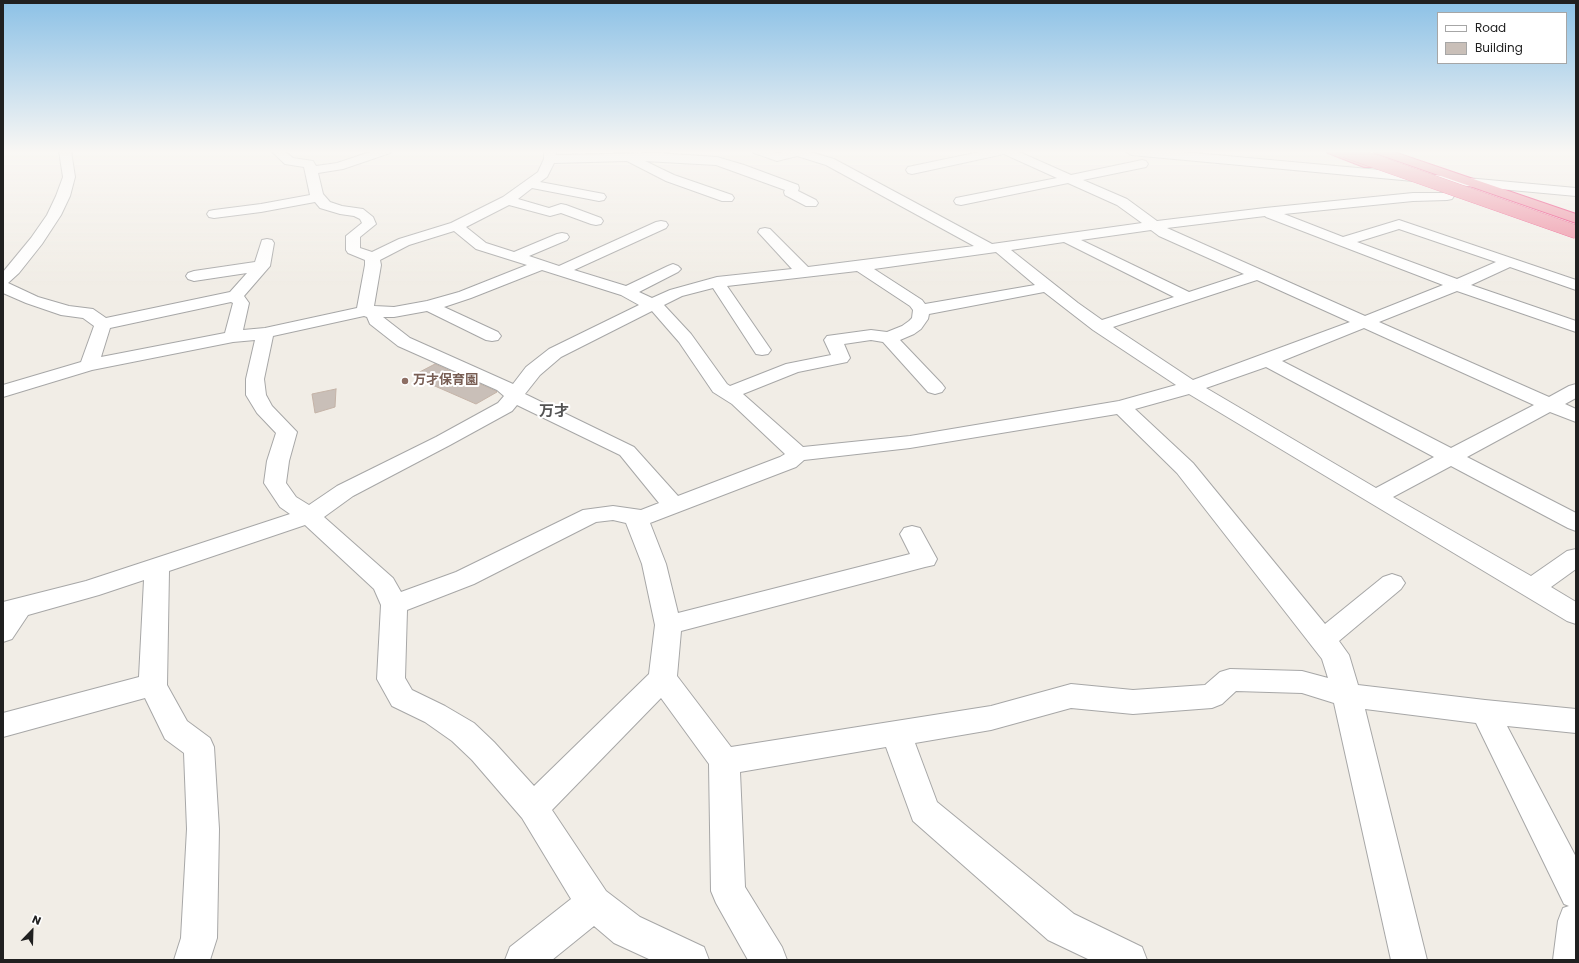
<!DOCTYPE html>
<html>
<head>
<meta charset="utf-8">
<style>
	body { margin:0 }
	#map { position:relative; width:1579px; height:963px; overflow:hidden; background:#f1ede6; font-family:Poppins,sans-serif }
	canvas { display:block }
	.frame { position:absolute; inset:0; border:4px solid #202020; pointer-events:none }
	.legend { position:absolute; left:1437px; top:12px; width:130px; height:52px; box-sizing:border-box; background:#fff; border:1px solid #a6a6a6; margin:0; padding:5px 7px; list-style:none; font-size:12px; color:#202020 }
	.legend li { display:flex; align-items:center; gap:8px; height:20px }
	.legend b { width:20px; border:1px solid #a6a6a6 }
	.north { position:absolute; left:12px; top:911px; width:40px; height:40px; -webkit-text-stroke:3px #fff; paint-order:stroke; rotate:23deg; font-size:11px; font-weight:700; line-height:16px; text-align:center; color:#202020 }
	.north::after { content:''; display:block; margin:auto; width:14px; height:18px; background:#202020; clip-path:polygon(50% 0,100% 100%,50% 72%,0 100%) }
</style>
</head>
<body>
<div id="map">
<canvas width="1579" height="963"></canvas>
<div class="frame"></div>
<ul class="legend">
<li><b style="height:5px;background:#fff"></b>Road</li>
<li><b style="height:11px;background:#c9bfb8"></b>Building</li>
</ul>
<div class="north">N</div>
</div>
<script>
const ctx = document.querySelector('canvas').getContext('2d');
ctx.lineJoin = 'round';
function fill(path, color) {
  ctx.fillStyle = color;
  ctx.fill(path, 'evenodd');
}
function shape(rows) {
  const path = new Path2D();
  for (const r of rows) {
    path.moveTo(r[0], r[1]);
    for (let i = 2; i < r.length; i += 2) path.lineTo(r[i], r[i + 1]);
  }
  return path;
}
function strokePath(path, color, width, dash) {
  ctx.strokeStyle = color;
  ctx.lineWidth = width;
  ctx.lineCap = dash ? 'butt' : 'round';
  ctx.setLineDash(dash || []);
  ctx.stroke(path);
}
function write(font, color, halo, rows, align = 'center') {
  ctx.font = font + ' Poppins,"Noto Sans JP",sans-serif';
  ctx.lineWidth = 4;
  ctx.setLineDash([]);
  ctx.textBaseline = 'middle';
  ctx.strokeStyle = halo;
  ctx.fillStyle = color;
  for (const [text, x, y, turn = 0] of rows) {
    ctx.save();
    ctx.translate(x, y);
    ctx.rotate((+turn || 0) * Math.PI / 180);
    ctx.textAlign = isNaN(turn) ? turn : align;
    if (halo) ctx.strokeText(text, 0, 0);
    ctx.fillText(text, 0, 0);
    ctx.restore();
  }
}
const building = shape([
	[435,364,496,391,497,392,476,404,412,376,435,364],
	[336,389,335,407,315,413,312,394,336,389]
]);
fill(building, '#c9bfb8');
strokePath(building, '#c4b3a7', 1);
const minor = shape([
	[59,151,71,151,75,177,70,196,61,215,42,244,19,273,8,283,38,297,69,306,93,309,106,318,230,292,247,273,194,281,188,279,186,276,188,273,194,271,255,262,262,240,267,239,272,240,274,243,270,266,244,296,249,303,243,330,265,328,357,308,365,265,365,260,348,253,346,250,346,236,362,223,360,219,354,216,340,214,320,208,315,202,261,212,214,218,209,217,207,214,209,211,214,210,261,204,310,195,304,167,285,164,271,151,284,151,293,158,313,161,316,166,337,163,373,151,392,151,390,153,343,169,318,173,323,194,330,202,342,206,363,209,373,217,376,224,360,237,360,248,372,252,399,239,451,223,503,197,538,172,544,159,544,151,556,151,556,155,657,153,717,157,744,165,798,185,799,188,798,191,816,200,818,203,816,206,806,206,785,195,784,192,785,190,716,165,645,161,674,175,732,195,734,198,732,201,722,201,666,181,627,161,554,163,547,177,540,182,604,194,606,197,604,200,599,201,532,188,518,199,549,208,561,204,566,205,601,218,603,221,601,224,596,225,591,224,561,213,550,216,509,205,466,227,486,243,514,252,557,234,562,233,567,234,569,237,567,240,529,256,559,266,656,222,661,221,666,222,668,225,666,228,574,270,626,286,668,266,673,264,678,266,681,269,678,272,639,292,652,298,670,290,717,277,792,269,758,232,760,229,765,228,770,229,808,267,974,246,826,165,797,156,777,161,754,153,752,151,771,151,777,153,786,151,807,151,834,159,992,244,1142,223,1117,205,1068,183,961,205,956,204,954,201,956,198,1057,178,1004,154,912,174,908,173,906,170,908,167,984,151,1017,151,1071,175,1142,160,1146,161,1148,164,1146,167,1083,180,1127,199,1157,221,1265,208,1413,193,1452,193,1454,196,1452,199,1447,200,1413,201,1284,214,1343,237,1399,220,1576,280,1576,290,1510,267,1471,285,1576,321,1576,332,1457,291,1379,322,1549,397,1569,386,1576,384,1576,398,1565,404,1576,409,1576,422,1550,412,1467,457,1576,513,1576,531,1568,528,1451,466,1393,497,1531,576,1567,551,1576,549,1576,569,1551,587,1576,602,1576,624,1567,621,1189,394,1135,409,1193,463,1325,624,1383,577,1392,574,1401,577,1405,583,1401,589,1339,641,1349,655,1358,685,1485,700,1576,709,1576,733,1507,726,1576,857,1576,960,1553,960,1558,921,1563,908,1569,906,1564,904,1476,723,1365,709,1427,960,1391,960,1334,703,1302,693,1236,691,1222,704,1212,708,1133,714,1071,708,991,730,915,743,937,802,1074,914,1142,947,1147,960,1090,960,1048,940,913,821,886,747,740,772,745,887,782,947,787,960,748,960,716,903,711,891,709,764,661,698,552,810,606,891,640,917,704,947,709,960,651,960,614,943,594,926,552,960,505,960,510,947,571,899,522,818,472,760,452,741,425,722,392,706,377,679,381,605,374,589,305,525,169,571,167,685,187,721,210,738,214,747,219,829,217,938,210,960,174,960,181,938,187,829,184,753,165,739,145,698,3,737,3,713,139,677,144,580,99,595,28,615,12,639,3,642,3,602,86,581,290,514,280,507,264,483,267,461,276,433,257,413,246,395,246,379,255,340,233,342,92,370,3,397,3,385,81,362,94,326,83,318,61,315,26,303,3,293,3,272,31,238,47,215,56,196,63,177,59,151],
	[1265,216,1266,217,1443,285,1365,316,1167,228,1265,216],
	[1399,229,1496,262,1457,279,1357,242,1399,229],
	[1151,230,1159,236,1244,274,1189,292,1081,240,1151,230],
	[454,231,476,249,527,265,459,292,427,301,394,307,374,306,381,265,380,260,409,245,454,231],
	[1064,242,1174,297,1102,320,1078,303,1011,250,1064,242],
	[996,252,1035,285,925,304,922,300,874,269,996,252],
	[542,270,621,295,639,305,549,349,526,367,513,384,410,338,383,317,394,317,427,311,486,340,492,341,498,340,501,336,498,332,444,307,471,298,542,270],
	[857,271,910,306,913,310,912,318,909,321,902,326,887,332,871,330,827,336,824,340,831,355,786,364,730,386,727,384,691,334,664,305,682,296,713,288,756,354,762,355,768,354,771,350,727,286,857,271],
	[1257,280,1350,322,1193,380,1113,327,1257,280],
	[1044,292,1093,330,1176,385,1119,401,910,436,803,447,743,394,798,372,847,362,850,358,844,344,871,340,883,342,928,392,935,394,942,392,945,388,942,384,900,340,914,334,921,329,928,319,929,314,1044,292],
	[231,302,233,303,225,333,101,357,110,328,231,302],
	[652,311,679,342,713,392,732,404,785,454,780,457,678,496,634,447,525,394,540,375,561,357,652,311],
	[364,316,367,317,370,324,398,346,497,390,504,396,498,403,436,437,337,486,309,505,296,497,286,483,289,461,297,432,272,406,266,395,264,379,273,336,364,316],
	[1364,328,1534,405,1451,448,1282,361,1364,328],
	[1266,367,1434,457,1376,488,1206,388,1266,367],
	[517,405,620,455,659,503,641,510,613,506,583,510,456,572,401,592,393,578,324,517,353,496,450,445,512,411,517,405],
	[1117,414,1177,473,1322,659,1328,678,1302,671,1230,669,1220,672,1205,685,1133,690,1071,684,991,706,731,747,677,676,681,631,925,567,934,565,937,559,920,528,912,526,904,528,900,534,910,554,678,613,666,564,650,523,796,467,804,460,910,448,1117,414],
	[613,520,626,523,642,564,655,625,649,674,534,786,494,742,474,723,445,706,412,690,405,678,407,610,474,584,596,522,613,520],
	[1125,151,1172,151,1576,188,1576,196,1131,155,1125,151]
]);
const highway = shape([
	[1326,151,1344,151,1372,161,1374,164,1372,167,1364,167,1328,153,1326,151],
	[1373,151,1391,151,1576,214,1576,223,1375,153,1373,151]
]);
strokePath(minor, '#a7a7a7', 2);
strokePath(highway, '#e81a64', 2);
fill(minor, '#fff');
fill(highway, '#ed889d');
const highwayBridge = shape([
	[1345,151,1576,232]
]);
strokePath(highwayBridge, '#e81a64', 14, []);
strokePath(highwayBridge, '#ed889d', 13);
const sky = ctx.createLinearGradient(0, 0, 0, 286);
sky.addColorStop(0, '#8cc1e6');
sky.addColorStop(0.53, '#f9f7f4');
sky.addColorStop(1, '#f9f7f400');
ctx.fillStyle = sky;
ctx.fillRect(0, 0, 1579, 286);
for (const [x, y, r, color] of [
	[405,381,4,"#8d6e63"]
]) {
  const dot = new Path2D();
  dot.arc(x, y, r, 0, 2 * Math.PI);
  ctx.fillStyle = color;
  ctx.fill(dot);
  strokePath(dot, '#fff', 1.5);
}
write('bold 13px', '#785e54', '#fff', [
	["万才保育園",413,381]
], 'left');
write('bold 15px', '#535353', '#fff', [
	["万才",554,412]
]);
</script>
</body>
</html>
